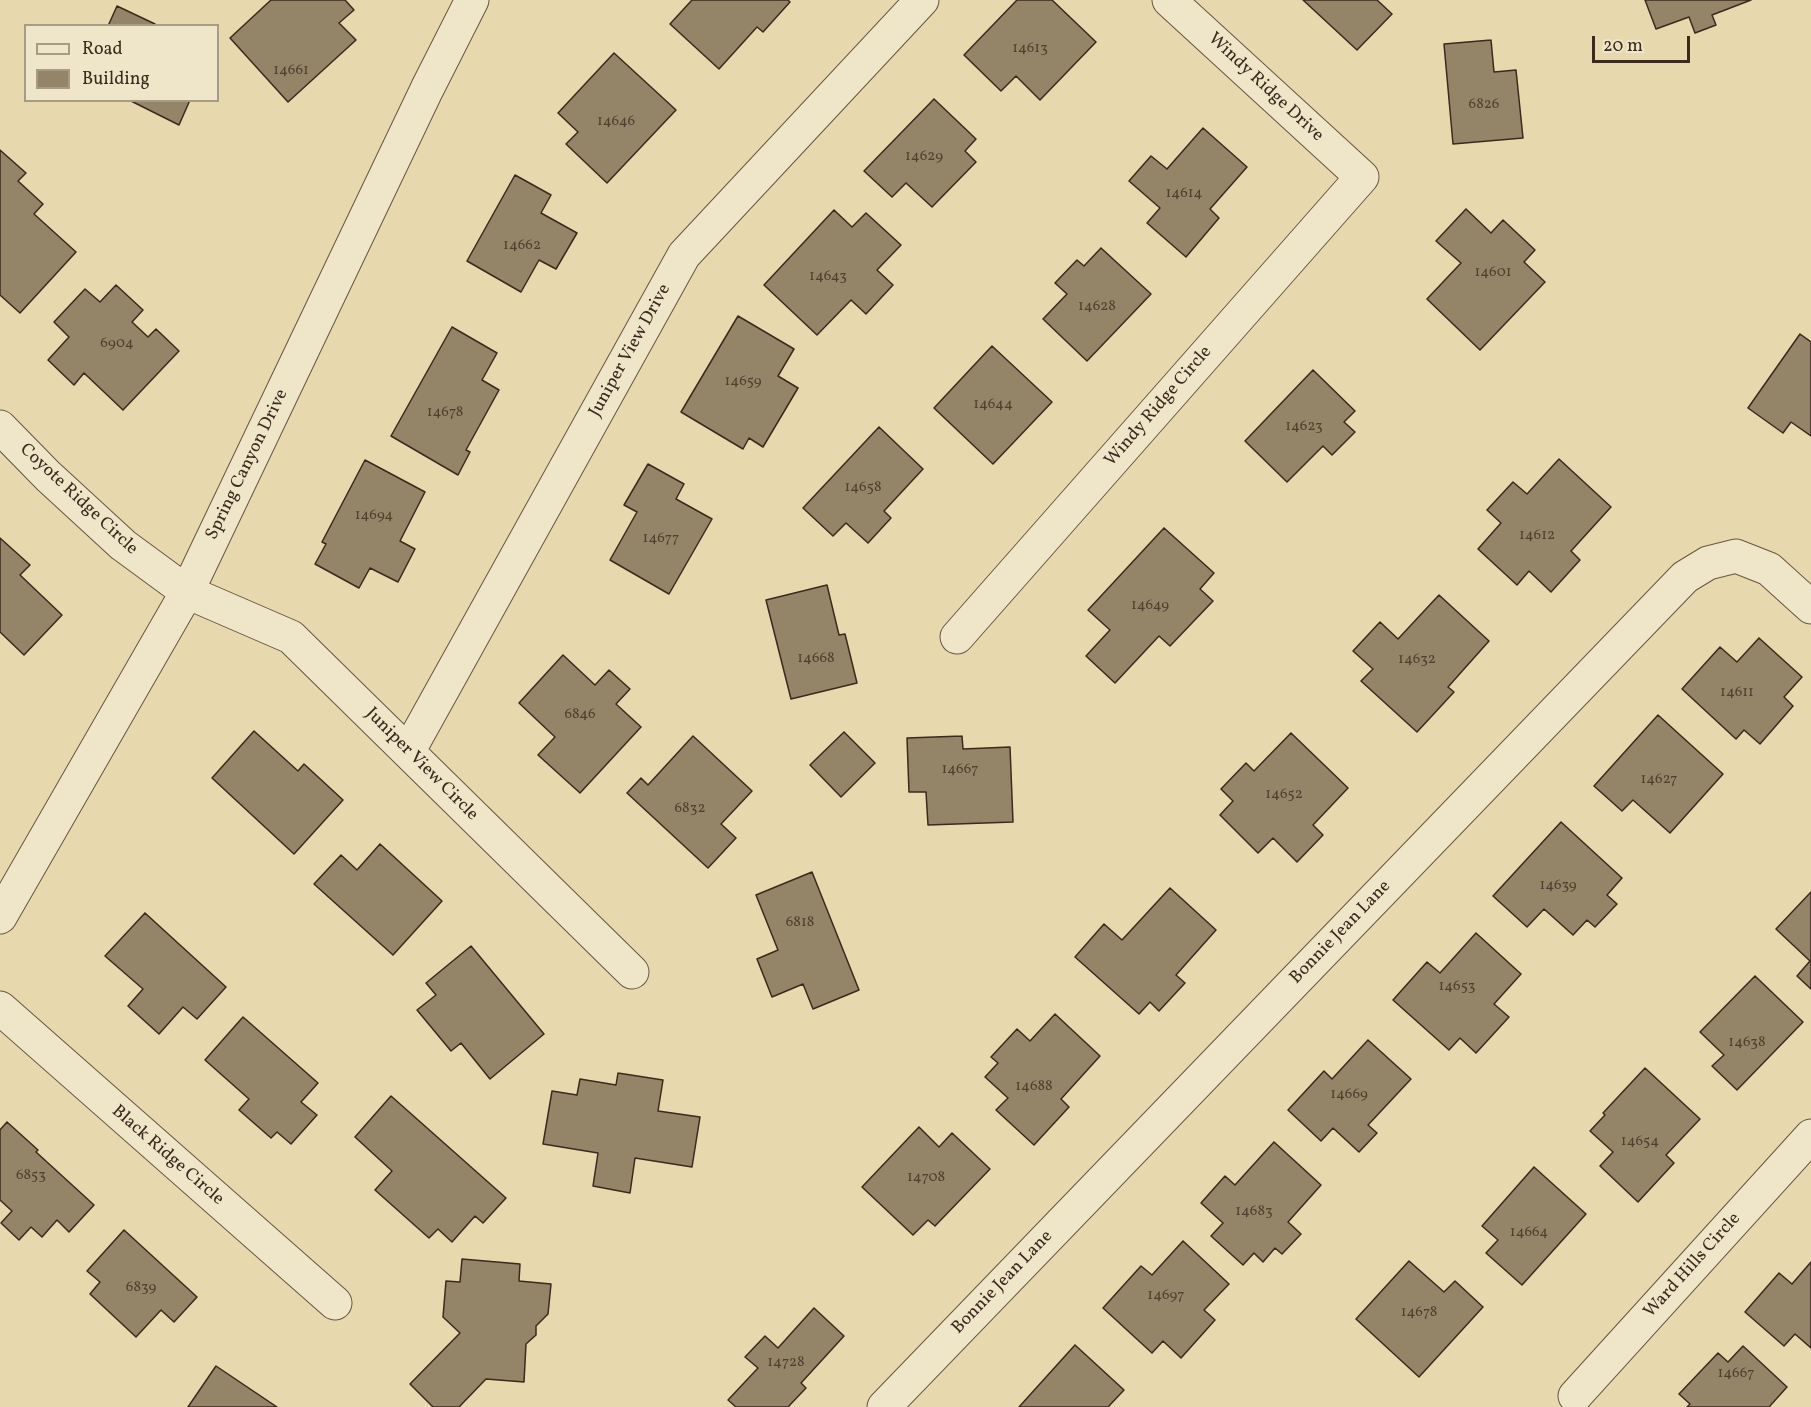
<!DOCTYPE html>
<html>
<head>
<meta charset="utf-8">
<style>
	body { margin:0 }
	#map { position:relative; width:1811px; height:1407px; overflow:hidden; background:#e7d8ae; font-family:Vollkorn,serif }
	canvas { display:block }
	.legend { position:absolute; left:24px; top:24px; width:195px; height:78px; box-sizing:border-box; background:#efe6ca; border:2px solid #a79b85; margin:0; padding:8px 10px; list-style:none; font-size:18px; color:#3b2a1d }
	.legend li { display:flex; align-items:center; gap:12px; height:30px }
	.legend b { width:30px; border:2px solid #a79b85 }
	.scale { position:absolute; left:1592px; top:36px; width:98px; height:27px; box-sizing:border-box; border:3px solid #3b2a1d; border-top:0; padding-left:8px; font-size:18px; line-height:21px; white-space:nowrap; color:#3b2a1d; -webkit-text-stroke:4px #efe6ca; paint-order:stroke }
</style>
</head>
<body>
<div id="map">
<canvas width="1811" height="1407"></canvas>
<ul class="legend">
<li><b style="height:8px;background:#efe6ca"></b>Road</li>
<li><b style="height:16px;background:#948468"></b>Building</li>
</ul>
<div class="scale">20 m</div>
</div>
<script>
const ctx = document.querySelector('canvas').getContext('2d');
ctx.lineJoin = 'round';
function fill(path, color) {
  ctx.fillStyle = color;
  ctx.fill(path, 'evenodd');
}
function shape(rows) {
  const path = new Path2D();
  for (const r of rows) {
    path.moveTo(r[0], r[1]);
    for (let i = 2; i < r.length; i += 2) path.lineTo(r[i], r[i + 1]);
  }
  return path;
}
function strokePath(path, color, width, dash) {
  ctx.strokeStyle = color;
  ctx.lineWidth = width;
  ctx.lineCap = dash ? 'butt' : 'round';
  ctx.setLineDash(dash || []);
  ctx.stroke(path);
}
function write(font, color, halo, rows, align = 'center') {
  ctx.font = font + ' Vollkorn,serif';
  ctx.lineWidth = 4.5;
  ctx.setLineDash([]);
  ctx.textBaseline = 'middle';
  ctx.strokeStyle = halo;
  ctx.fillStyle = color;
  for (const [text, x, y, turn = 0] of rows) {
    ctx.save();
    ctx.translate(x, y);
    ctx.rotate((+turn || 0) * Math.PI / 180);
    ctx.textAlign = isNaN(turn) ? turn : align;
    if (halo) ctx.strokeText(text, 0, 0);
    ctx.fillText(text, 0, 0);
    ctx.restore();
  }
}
const building = shape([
	[271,0,345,0,354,10,339,23,356,40,288,102,230,38,271,0],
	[692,0,788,0,790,2,763,32,757,27,719,69,670,24,692,0],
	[1017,0,1052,0,1096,42,1040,100,1016,76,1001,91,964,55,1017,0],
	[1303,0,1377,0,1392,14,1357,50,1303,0],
	[1645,0,1751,0,1712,15,1716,25,1695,33,1689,17,1656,29,1645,0],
	[117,6,155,24,154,26,108,26,117,6],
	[1491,40,1494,72,1516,70,1523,138,1453,144,1444,44,1491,40],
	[614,53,676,110,607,183,566,144,578,132,558,113,614,53],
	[934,99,976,139,965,151,976,162,932,207,906,183,892,197,864,171,934,99],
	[129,100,190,100,179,125,129,100],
	[1203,128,1247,167,1210,209,1219,218,1186,257,1147,223,1160,208,1129,181,1151,156,1167,169,1203,128],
	[0,150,26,173,18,181,43,204,34,214,76,252,20,313,0,295,0,150],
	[515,175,551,195,541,213,577,233,556,269,539,260,521,292,467,261,515,175],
	[1466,209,1491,233,1503,220,1535,250,1524,262,1545,282,1480,350,1427,299,1461,263,1436,241,1466,209],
	[834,210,852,227,866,213,901,245,877,270,893,285,866,314,851,300,817,335,764,285,834,210],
	[1101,248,1151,294,1087,361,1043,319,1067,294,1055,283,1077,260,1084,266,1101,248],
	[116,285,143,310,132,322,148,337,156,329,179,351,123,410,84,373,74,385,48,360,69,337,54,322,85,289,100,302,116,285],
	[738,316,794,349,778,376,798,388,763,447,749,438,743,449,681,412,738,316],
	[452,327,497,353,482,380,499,390,466,450,470,452,458,475,391,436,452,327],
	[1800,334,1811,342,1811,436,1791,422,1783,433,1748,408,1800,334],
	[992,346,1052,402,993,464,934,408,992,346],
	[1313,370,1355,411,1344,422,1355,432,1332,455,1323,446,1287,482,1245,441,1313,370],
	[879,427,923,469,884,511,891,518,868,543,846,523,833,536,803,508,879,427],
	[1559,459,1611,507,1571,551,1580,560,1551,592,1529,571,1517,585,1478,549,1501,523,1487,510,1513,482,1527,494,1559,459],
	[365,460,425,492,400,541,415,549,398,582,370,568,359,588,315,564,326,544,322,542,365,460],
	[648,464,684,484,676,499,712,519,669,594,610,560,637,512,624,505,648,464],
	[1164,528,1214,573,1200,589,1213,601,1170,646,1159,636,1115,683,1086,656,1110,630,1088,610,1164,528],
	[0,538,30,565,20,575,62,615,24,655,0,632,0,538],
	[827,585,839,635,845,634,857,683,791,699,766,600,827,585],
	[1439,595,1489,641,1448,687,1454,692,1417,732,1361,681,1373,669,1353,651,1380,622,1398,639,1439,595],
	[1759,638,1802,677,1784,697,1793,706,1760,744,1744,730,1736,739,1682,689,1720,647,1737,662,1759,638],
	[563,655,595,685,609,670,630,689,616,704,641,727,580,793,538,755,555,737,519,703,563,655],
	[1658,715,1723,774,1670,833,1633,800,1622,811,1594,786,1658,715],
	[254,731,298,771,304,764,343,800,294,854,212,778,254,731],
	[844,732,875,763,841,797,810,765,844,732],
	[1291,733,1348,788,1313,825,1323,835,1297,862,1273,838,1258,853,1220,815,1233,801,1221,789,1246,763,1254,771,1291,733],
	[693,736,752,791,721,824,736,838,708,868,627,793,641,778,648,785,693,736],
	[962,736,963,749,1010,747,1013,822,928,825,926,792,909,792,907,738,962,736],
	[1561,822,1622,878,1607,895,1617,904,1595,927,1587,920,1573,935,1544,909,1527,927,1493,896,1561,822],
	[380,844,442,901,393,955,314,884,341,855,357,870,380,844],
	[812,872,859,990,813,1009,803,984,772,997,757,959,778,950,756,895,812,872],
	[1170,888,1216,930,1176,975,1185,983,1159,1011,1150,1002,1139,1014,1075,957,1104,924,1122,940,1170,888],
	[1811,892,1811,989,1797,976,1810,961,1776,929,1811,892],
	[145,913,226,987,197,1019,183,1007,159,1034,128,1006,143,989,105,956,145,913],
	[1476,933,1521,974,1494,1004,1509,1017,1476,1053,1460,1038,1449,1050,1393,1000,1427,962,1440,973,1476,933],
	[471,946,544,1034,490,1079,461,1043,451,1051,417,1010,436,995,426,983,471,946],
	[1755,976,1803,1022,1737,1090,1712,1066,1724,1055,1700,1032,1755,976],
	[1055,1014,1100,1056,1061,1099,1069,1107,1034,1145,996,1110,1008,1098,985,1077,998,1063,991,1057,1017,1029,1030,1041,1055,1014],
	[243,1017,318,1083,301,1102,317,1115,291,1144,277,1132,271,1138,239,1110,249,1099,205,1060,243,1017],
	[1368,1040,1411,1079,1368,1125,1377,1133,1359,1152,1333,1128,1321,1141,1288,1110,1324,1071,1332,1079,1368,1040],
	[1645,1068,1700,1119,1666,1155,1674,1163,1638,1202,1600,1166,1613,1152,1590,1131,1605,1115,1603,1113,1645,1068],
	[618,1073,663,1080,658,1111,700,1117,692,1167,635,1158,630,1193,593,1186,598,1153,543,1144,552,1091,577,1095,580,1079,616,1085,618,1073],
	[391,1096,506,1198,483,1223,475,1216,452,1242,438,1229,429,1238,375,1190,392,1171,355,1137,391,1096],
	[7,1122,38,1150,36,1152,94,1205,69,1232,57,1220,42,1237,31,1227,19,1240,1,1223,12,1211,0,1200,0,1130,7,1122],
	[919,1127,939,1147,952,1133,990,1169,935,1226,928,1220,913,1235,862,1187,919,1127],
	[1274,1142,1321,1185,1288,1222,1301,1234,1282,1254,1275,1248,1263,1262,1254,1253,1243,1265,1211,1236,1223,1223,1201,1203,1225,1176,1235,1185,1274,1142],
	[1534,1167,1586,1214,1522,1285,1486,1253,1498,1240,1482,1226,1534,1167],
	[124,1230,197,1297,174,1322,161,1310,136,1337,90,1294,100,1282,87,1271,124,1230],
	[1183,1241,1229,1284,1204,1310,1215,1320,1181,1358,1163,1341,1152,1353,1103,1308,1141,1266,1152,1275,1183,1241],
	[462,1259,520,1264,519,1281,551,1284,548,1314,536,1326,536,1335,526,1344,524,1382,486,1379,459,1407,433,1407,410,1384,460,1333,443,1317,446,1281,460,1282,462,1259],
	[1409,1261,1444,1292,1455,1281,1483,1307,1419,1377,1356,1319,1409,1261],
	[1811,1262,1811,1348,1795,1334,1784,1346,1745,1312,1779,1273,1792,1284,1811,1262],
	[814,1308,844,1336,801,1383,806,1388,788,1407,736,1407,728,1400,758,1368,745,1357,765,1336,778,1348,814,1308],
	[1075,1345,1124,1390,1108,1407,1019,1407,1075,1345],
	[1743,1346,1787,1387,1769,1407,1687,1407,1690,1404,1679,1394,1718,1353,1728,1362,1743,1346],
	[216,1366,277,1407,188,1407,216,1366]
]);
fill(building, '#948468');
strokePath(building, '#3b2a1d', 1.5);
const minor = shape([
	[0,427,48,476,123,545,187,592,291,637,632,972],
	[957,637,1362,177,1169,0],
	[408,752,684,255,922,0],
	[0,917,187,592,427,89,472,0],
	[0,1008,335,1303],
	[1575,1396,1811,1136],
	[884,1407,1685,577,1708,563,1736,556,1769,569,1811,607]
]);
strokePath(minor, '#665641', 35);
strokePath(minor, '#efe6ca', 33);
write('15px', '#514030', null, [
	["14613",1030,49],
	["14661",291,71],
	["6826",1484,105],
	["14646",616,122],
	["14629",924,157],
	["14614",1184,194],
	["14662",522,246],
	["14601",1493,273],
	["14643",828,277],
	["14628",1097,307],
	["6904",117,344],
	["14659",743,382],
	["14644",993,405],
	["14678",445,413],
	["14623",1304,427],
	["14658",863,488],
	["14694",374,516],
	["14612",1537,536],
	["14677",661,539],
	["14649",1150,606],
	["14668",816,659],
	["14632",1417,660],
	["14611",1737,693],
	["6846",580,715],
	["14667",960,770],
	["14627",1659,780],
	["14652",1284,795],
	["6832",690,809],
	["14639",1558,886],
	["6818",800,923],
	["14653",1457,987],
	["14638",1747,1043],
	["14688",1034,1087],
	["14669",1349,1095],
	["14654",1640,1142],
	["6853",31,1176],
	["14708",926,1178],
	["14683",1254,1212],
	["14664",1529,1233],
	["6839",141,1288],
	["14697",1166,1296],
	["14678",1419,1313],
	["14728",786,1363],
	["14667",1736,1374]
]);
write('18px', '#3b2a1d', '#efe6ca', [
	["Windy Ridge Drive",1265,88,43],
	["Juniper View Drive",631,351,-61],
	["Windy Ridge Circle",1159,407,-49],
	["Spring Canyon Drive",248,465,-64],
	["Coyote Ridge Circle",78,500,43],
	["Juniper View Circle",421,765,45],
	["Bonnie Jean Lane",1341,933,-46],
	["Black Ridge Circle",167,1156,41],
	["Ward Hills Circle",1693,1266,-48],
	["Bonnie Jean Lane",1003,1283,-46]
]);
</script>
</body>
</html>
